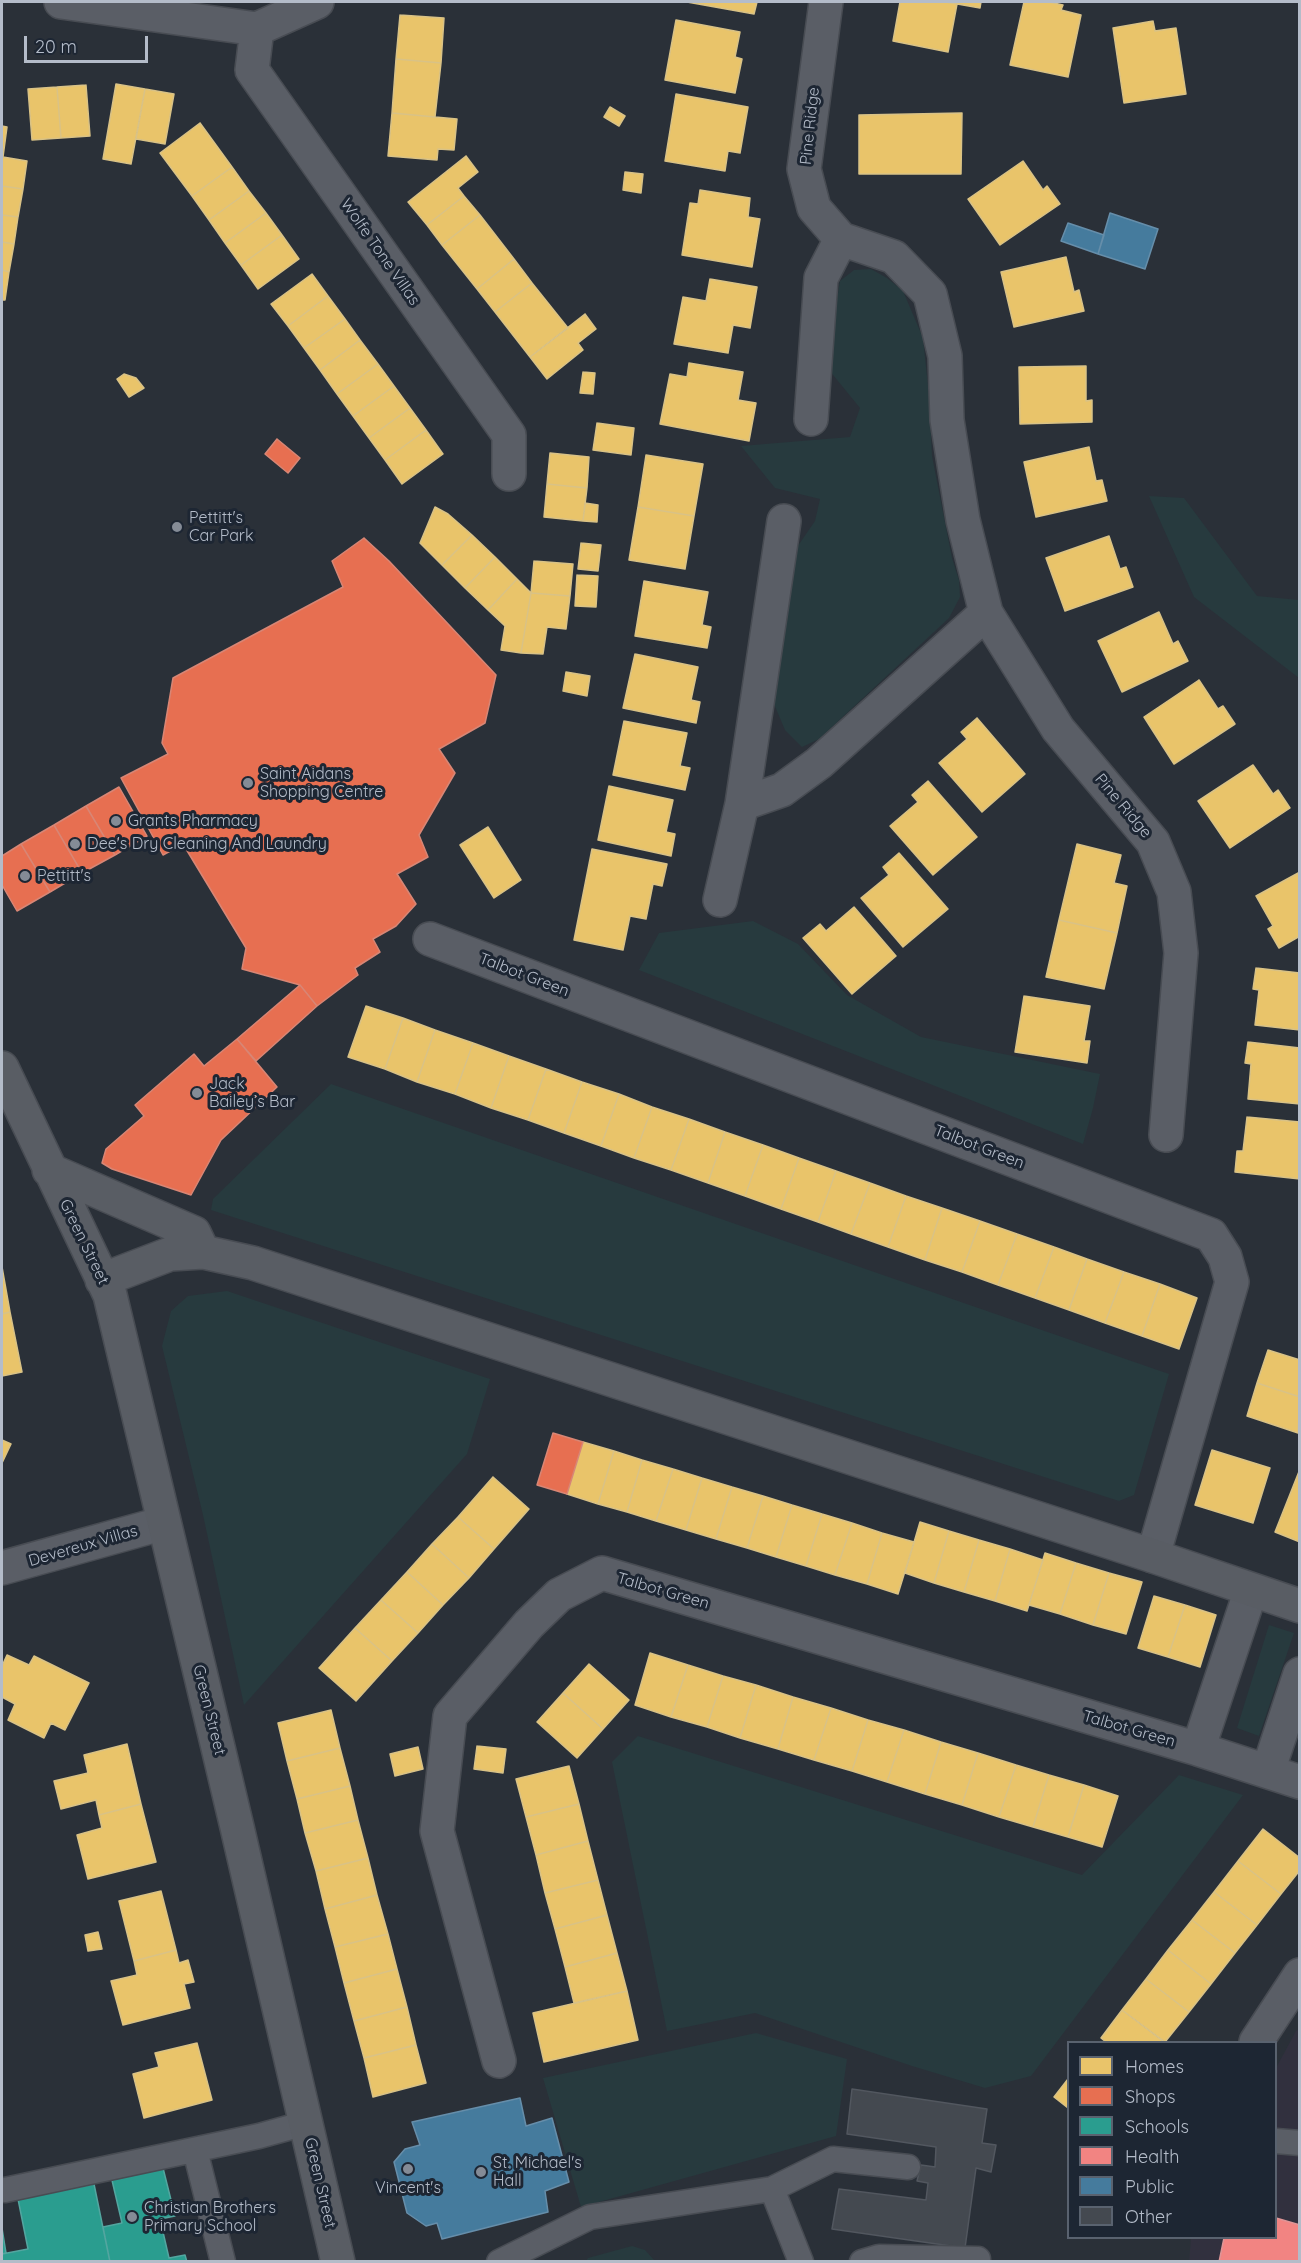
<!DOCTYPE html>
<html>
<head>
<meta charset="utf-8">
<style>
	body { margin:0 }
	#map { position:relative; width:1301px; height:2263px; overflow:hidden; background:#2a3038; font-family:Quicksand,sans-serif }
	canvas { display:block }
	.frame { position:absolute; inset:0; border:3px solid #b4bcc9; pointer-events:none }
	.legend { position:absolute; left:1067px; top:2041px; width:210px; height:198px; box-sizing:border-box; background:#1d2633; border:2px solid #59626f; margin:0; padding:8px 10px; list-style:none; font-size:18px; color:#b4bcc9 }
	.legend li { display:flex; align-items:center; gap:12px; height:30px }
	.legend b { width:30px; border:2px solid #59626f }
	.scale { position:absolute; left:24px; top:36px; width:124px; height:27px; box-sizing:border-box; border:3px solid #b4bcc9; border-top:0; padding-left:8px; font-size:18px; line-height:21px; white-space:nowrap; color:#b4bcc9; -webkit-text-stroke:4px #1d2633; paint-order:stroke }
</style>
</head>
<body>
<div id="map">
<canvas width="1301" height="2263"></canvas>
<div class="frame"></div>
<ul class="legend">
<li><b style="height:16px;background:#e9c46a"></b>Homes</li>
<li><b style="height:16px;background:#e76f51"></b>Shops</li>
<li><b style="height:16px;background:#2a9d8f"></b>Schools</li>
<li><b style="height:16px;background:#f28482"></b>Health</li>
<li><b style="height:16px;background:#457b9d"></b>Public</li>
<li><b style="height:16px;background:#444950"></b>Other</li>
</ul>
<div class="scale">20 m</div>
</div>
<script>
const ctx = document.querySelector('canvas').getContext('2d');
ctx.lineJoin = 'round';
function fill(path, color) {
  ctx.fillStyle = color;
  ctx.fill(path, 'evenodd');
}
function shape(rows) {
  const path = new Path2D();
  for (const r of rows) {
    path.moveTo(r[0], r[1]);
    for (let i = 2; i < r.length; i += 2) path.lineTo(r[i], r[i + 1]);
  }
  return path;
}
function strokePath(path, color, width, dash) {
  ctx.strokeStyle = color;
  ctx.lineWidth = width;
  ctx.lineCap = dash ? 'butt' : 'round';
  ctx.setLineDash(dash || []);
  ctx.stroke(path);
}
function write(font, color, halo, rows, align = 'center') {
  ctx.font = font + ' Quicksand,sans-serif';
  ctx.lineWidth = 6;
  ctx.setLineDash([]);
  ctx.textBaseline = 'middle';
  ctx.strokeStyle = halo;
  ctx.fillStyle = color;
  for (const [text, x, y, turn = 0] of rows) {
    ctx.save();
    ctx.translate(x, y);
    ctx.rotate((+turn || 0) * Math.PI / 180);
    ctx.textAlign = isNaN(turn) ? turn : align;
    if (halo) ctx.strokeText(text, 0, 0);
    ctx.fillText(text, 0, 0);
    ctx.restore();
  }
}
fill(shape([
	[1299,2029,1299,2261,1189,2262,1191,2238,1276,2238,1276,2068,1296,2031]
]), '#31303e');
fill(shape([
	[871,269,887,278,903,291,923,338,929,395,932,456,952,558,959,580,960,597,949,618,819,739,802,747,785,730,774,704,775,657,793,553,815,521,820,499,775,488,741,446,850,437,860,408,829,370,832,330,840,281,854,270],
	[1149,496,1184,498,1257,596,1299,600,1299,678,1194,597],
	[753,921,798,944,847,995,921,1037,1100,1074,1093,1108,1083,1144,639,970,659,933],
	[331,1084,1169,1374,1134,1495,1119,1501,211,1210,213,1199],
	[227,1291,490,1379,467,1454,244,1705,203,1515,162,1346,171,1311,188,1296],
	[1269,1625,1294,1633,1259,1736,1237,1728],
	[638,1736,1082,1875,1179,1775,1243,1795,1031,2076,985,2088,912,2066,755,2013,667,2031,612,1762],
	[756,2033,847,2059,836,2136,581,2207,543,2078],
	[632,2246,645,2250,655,2261,586,2261,588,2258]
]), '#273a3e');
const homes = shape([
	[687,2,757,2,754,14,687,2],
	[900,2,946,2,957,4,948,52,893,41,900,2],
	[946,2,981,2,980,8,946,2],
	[1024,2,1049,2,1063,5,1061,10,1081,15,1068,77,1010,65,1024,2],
	[400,15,444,18,441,63,396,59,400,15],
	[676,20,740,32,735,57,742,59,735,93,665,80,676,20],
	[1153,21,1155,31,1176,28,1186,94,1124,103,1113,28,1153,21],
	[396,59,441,63,435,117,392,113,396,59],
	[116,84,145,89,131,164,103,159,116,84],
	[86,85,90,136,61,138,57,87,86,85],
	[57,87,61,138,32,140,28,89,57,87],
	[145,89,174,94,165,144,136,139,145,89],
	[676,94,748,107,740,153,728,151,725,171,665,161,676,94],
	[610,107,625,116,619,126,604,117,610,107],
	[392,113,457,119,454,150,438,149,437,160,388,156,392,113],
	[962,113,961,174,859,174,859,115,962,113],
	[200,123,232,167,192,196,160,153,200,123],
	[2,126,7,127,3,157,27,161,23,189,2,186,2,126],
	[466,156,478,172,458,188,464,196,427,225,408,202,466,156],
	[1023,161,1043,190,1047,186,1060,204,1000,245,968,199,1023,161],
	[232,167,249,191,209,220,192,196,232,167],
	[625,172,643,174,641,193,623,190,625,172],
	[2,186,23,189,18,217,2,215,2,186],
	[700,190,750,198,748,217,760,219,752,267,682,255,690,203,698,204,700,190],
	[249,191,266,213,225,243,209,220,249,191],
	[464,196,480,215,442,245,427,225,464,196],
	[266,213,282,235,241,265,225,243,266,213],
	[2,215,18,217,14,244,2,242,2,215],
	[480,215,514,259,477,289,442,245,480,215],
	[282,235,299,259,258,289,241,265,282,235],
	[2,242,14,244,9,272,2,270,2,242],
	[1066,257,1074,292,1079,290,1084,311,1014,327,1001,272,1066,257],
	[514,259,532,283,495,312,477,289,514,259],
	[2,270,9,272,5,300,2,300,2,270],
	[312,274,328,296,288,326,271,304,312,274],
	[710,279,757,287,750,328,733,325,728,353,674,344,683,297,706,301,710,279],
	[532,283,568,328,530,357,495,312,532,283],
	[328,296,345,319,304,348,288,326,328,296],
	[585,314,596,329,578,343,583,350,547,379,530,357,585,314],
	[345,319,360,340,320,370,304,348,345,319],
	[360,340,378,364,337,394,320,370,360,340],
	[689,363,743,372,738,400,756,403,749,441,660,424,670,374,687,377,689,363],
	[378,364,394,386,353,416,337,394,378,364],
	[1086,366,1086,401,1092,400,1092,422,1020,424,1019,367,1086,366],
	[583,372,595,373,593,394,580,393,583,372],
	[124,374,136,378,144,388,129,397,117,379,124,374],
	[394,386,410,408,369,438,353,416,394,386],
	[410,408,426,430,385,460,369,438,410,408],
	[597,423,634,428,631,455,593,450,597,423],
	[426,430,443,454,402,484,385,460,426,430],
	[1089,447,1096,481,1102,480,1107,501,1036,517,1024,462,1089,447],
	[550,453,589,457,587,488,547,484,550,453],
	[646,455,703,464,694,516,638,507,646,455],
	[547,484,587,488,583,521,544,517,547,484],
	[585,503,598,505,597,522,583,521,585,503],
	[435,507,448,514,472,535,442,565,420,543,435,507],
	[638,507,694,516,685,569,629,560,638,507],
	[472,535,495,557,465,588,442,565,472,535],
	[1109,536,1120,569,1126,567,1133,587,1065,611,1046,558,1109,536],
	[581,543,601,545,598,571,578,569,581,543],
	[495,557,517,579,488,610,465,588,495,557],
	[534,561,573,564,570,596,531,593,534,561],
	[577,575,598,576,596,607,575,606,577,575],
	[517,579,531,593,521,653,501,650,505,626,488,610,517,579],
	[644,581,708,592,702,625,711,627,707,648,635,636,644,581],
	[531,593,570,596,566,629,547,627,543,654,521,653,531,593],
	[1159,612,1173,644,1178,641,1188,661,1122,692,1098,641,1159,612],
	[635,654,698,667,691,700,700,702,696,723,623,708,635,654],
	[566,672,590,676,587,696,563,691,566,672],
	[1199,680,1218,709,1223,706,1235,724,1174,764,1144,717,1199,680],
	[977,718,1025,774,982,812,939,763,967,739,961,732,977,718],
	[624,721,687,733,680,766,690,768,685,790,613,775,624,721],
	[1253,765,1273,794,1278,790,1290,808,1230,848,1198,801,1253,765],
	[928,781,977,837,933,875,890,826,918,802,912,795,928,781],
	[609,786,673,800,666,832,675,834,671,856,598,840,609,786],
	[488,827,521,880,494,898,460,845,488,827],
	[1077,844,1121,855,1114,883,1127,886,1117,933,1059,920,1077,844],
	[592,849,667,864,662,886,653,884,646,919,630,916,623,950,574,940,592,849],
	[899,853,948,909,903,947,861,898,889,875,883,867,899,853],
	[1300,872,1300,936,1279,948,1268,929,1273,926,1256,896,1300,872],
	[854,907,896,956,852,994,803,938,820,924,826,931,854,907],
	[1059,920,1117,933,1104,989,1046,977,1059,920],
	[1256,968,1300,973,1300,1030,1255,1025,1259,990,1253,989,1256,968],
	[1024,996,1090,1006,1084,1041,1090,1041,1087,1063,1015,1052,1024,996],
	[366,1006,403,1018,385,1069,348,1057,366,1006],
	[403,1018,435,1030,417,1082,385,1069,403,1018],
	[435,1030,473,1043,455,1094,417,1082,435,1030],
	[1248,1042,1300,1048,1300,1104,1248,1099,1251,1064,1245,1063,1248,1042],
	[473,1043,509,1056,491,1108,455,1094,473,1043],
	[509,1056,546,1069,528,1120,491,1108,509,1056],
	[546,1069,582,1082,564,1133,528,1120,546,1069],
	[582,1082,619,1094,601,1146,564,1133,582,1082],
	[619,1094,652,1107,634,1158,601,1146,619,1094],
	[652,1107,689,1119,671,1170,634,1158,652,1107],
	[1247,1117,1300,1122,1300,1179,1235,1172,1237,1151,1243,1151,1247,1117],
	[689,1119,725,1132,708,1183,671,1170,689,1119],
	[725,1132,763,1145,745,1196,708,1183,725,1132],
	[763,1145,799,1158,781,1209,745,1196,763,1145],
	[799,1158,836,1171,818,1222,781,1209,799,1158],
	[836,1171,870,1183,851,1234,818,1222,836,1171],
	[870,1183,906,1196,888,1247,851,1234,870,1183],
	[906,1196,942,1208,925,1260,888,1247,906,1196],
	[942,1208,980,1221,962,1272,925,1260,942,1208],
	[980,1221,1017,1234,998,1285,962,1272,980,1221],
	[1017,1234,1054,1247,1035,1298,998,1285,1017,1234],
	[1054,1247,1087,1259,1069,1310,1035,1298,1054,1247],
	[1087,1259,1124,1272,1105,1323,1069,1310,1087,1259],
	[2,1267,10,1312,2,1314,2,1267],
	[1124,1272,1160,1284,1142,1336,1105,1323,1124,1272],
	[1160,1284,1197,1298,1179,1349,1142,1336,1160,1284],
	[10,1312,22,1372,2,1376,2,1314,10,1312],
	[1268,1350,1300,1360,1300,1397,1257,1383,1268,1350],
	[1257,1383,1300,1397,1298,1433,1247,1416,1257,1383],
	[2,1440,11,1444,2,1463,2,1440],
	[583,1442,614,1451,598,1504,567,1494,583,1442],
	[1212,1450,1270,1468,1253,1523,1195,1505,1212,1450],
	[614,1451,642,1460,627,1512,598,1504,614,1451],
	[642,1460,673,1469,656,1521,627,1512,642,1460],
	[673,1469,702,1478,686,1530,656,1521,673,1469],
	[1300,1469,1300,1542,1275,1532,1300,1469],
	[493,1477,529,1509,494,1549,458,1517,493,1477],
	[702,1478,732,1487,716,1539,686,1530,702,1478],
	[732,1487,763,1496,747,1548,716,1539,732,1487],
	[763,1496,792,1505,776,1557,747,1548,763,1496],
	[792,1505,822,1514,806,1566,776,1557,792,1505],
	[822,1514,852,1523,835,1575,806,1566,822,1514],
	[458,1517,494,1549,469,1578,432,1544,458,1517],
	[920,1522,949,1531,934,1583,905,1573,920,1522],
	[852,1523,882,1533,867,1584,835,1575,852,1523],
	[949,1531,979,1540,964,1592,934,1583,949,1531],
	[882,1533,914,1542,898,1594,867,1584,882,1533],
	[979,1540,1010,1549,995,1601,964,1592,979,1540],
	[432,1544,469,1578,443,1605,407,1572,432,1544],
	[1010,1549,1043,1560,1027,1611,995,1601,1010,1549],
	[1045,1553,1076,1563,1060,1614,1029,1605,1045,1553],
	[1076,1563,1109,1573,1093,1625,1060,1614,1076,1563],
	[407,1572,443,1605,418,1633,381,1600,407,1572],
	[1109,1573,1142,1582,1126,1634,1093,1625,1109,1573],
	[1154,1596,1185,1605,1168,1657,1138,1648,1154,1596],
	[381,1600,418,1633,392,1661,355,1628,381,1600],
	[1185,1605,1216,1615,1200,1667,1168,1657,1185,1605],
	[355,1628,392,1661,356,1701,319,1668,355,1628],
	[650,1653,688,1665,671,1717,635,1705,650,1653],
	[7,1655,29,1665,34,1656,89,1683,65,1730,51,1723,44,1738,8,1720,15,1704,2,1697,2,1666,7,1655],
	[589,1664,629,1700,603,1729,563,1693,589,1664],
	[688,1665,723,1676,707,1727,671,1717,688,1665],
	[723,1676,756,1685,740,1738,707,1727,723,1676],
	[756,1685,793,1697,778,1749,740,1738,756,1685],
	[563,1693,603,1729,577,1758,537,1722,563,1693],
	[793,1697,831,1708,814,1760,778,1749,793,1697],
	[831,1708,868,1720,852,1771,814,1760,831,1708],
	[331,1710,340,1748,287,1761,278,1723,331,1710],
	[868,1720,904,1730,887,1782,852,1771,868,1720],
	[904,1730,941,1742,925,1794,887,1782,904,1730],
	[941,1742,978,1753,962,1805,925,1794,941,1742],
	[127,1744,141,1804,99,1815,96,1800,61,1809,54,1781,88,1773,84,1755,127,1744],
	[477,1746,506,1749,503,1773,474,1769,477,1746],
	[418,1747,423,1769,395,1776,390,1754,418,1747],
	[340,1748,350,1786,297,1799,287,1761,340,1748],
	[978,1753,1016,1765,999,1817,962,1805,978,1753],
	[1016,1765,1049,1775,1033,1827,999,1817,1016,1765],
	[569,1766,579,1804,526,1817,516,1779,569,1766],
	[1049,1775,1084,1785,1068,1837,1033,1827,1049,1775],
	[1084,1785,1118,1796,1102,1847,1068,1837,1084,1785],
	[350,1786,358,1820,305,1833,297,1799,350,1786],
	[141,1804,156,1862,88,1879,77,1835,102,1828,99,1815,141,1804],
	[579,1804,588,1841,536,1855,526,1817,579,1804],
	[358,1820,368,1858,316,1871,305,1833,358,1820],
	[1263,1829,1300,1858,1300,1870,1281,1894,1238,1861,1263,1829],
	[588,1841,598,1880,545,1893,536,1855,588,1841],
	[368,1858,377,1895,325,1909,316,1871,368,1858],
	[1238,1861,1281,1894,1257,1925,1214,1892,1238,1861],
	[598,1880,607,1915,555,1929,545,1893,598,1880],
	[161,1891,176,1950,134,1961,119,1901,161,1891],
	[1214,1892,1257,1925,1235,1953,1192,1920,1214,1892],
	[377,1895,388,1934,335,1947,325,1909,377,1895],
	[607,1915,617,1953,565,1967,555,1929,607,1915],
	[1192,1920,1235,1953,1211,1984,1168,1950,1192,1920],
	[98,1932,102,1949,88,1951,85,1935,98,1932],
	[388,1934,397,1969,344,1983,335,1947,388,1934],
	[176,1950,179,1963,188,1960,194,1982,184,1984,190,2008,123,2025,111,1981,137,1975,134,1961,176,1950],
	[1168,1950,1211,1984,1189,2012,1146,1979,1168,1950],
	[617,1953,627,1991,574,2003,565,1967,617,1953],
	[397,1969,407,2007,354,2021,344,1983,397,1969],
	[1146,1979,1189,2012,1165,2042,1122,2010,1146,1979],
	[627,1991,638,2040,544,2062,533,2013,627,1991],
	[407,2007,416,2045,364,2058,354,2021,407,2007],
	[1122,2010,1164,2042,1106,2042,1101,2038,1122,2010],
	[197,2043,212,2100,144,2118,133,2074,159,2067,155,2053,197,2043],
	[416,2045,426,2083,373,2097,364,2058,416,2045],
	[1068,2079,1068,2108,1054,2097,1068,2079]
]);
fill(homes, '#e9c46a');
strokePath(homes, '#d9c286', 1.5);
const shops = shape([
	[277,439,300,458,288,473,265,454,277,439],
	[364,538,389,561,496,675,485,723,439,749,455,773,419,835,428,857,397,874,416,904,396,926,373,939,380,952,355,968,358,975,317,1006,300,985,242,969,246,948,183,844,163,855,121,778,168,754,162,743,173,678,343,587,332,561,364,538],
	[119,787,147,836,115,855,86,806,119,787],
	[86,806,115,855,82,873,54,825,86,806],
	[54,825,82,873,50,892,21,844,54,825],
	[21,844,50,892,17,911,2,885,2,856,21,844],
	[300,985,317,1006,256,1061,237,1039,300,985],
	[237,1039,277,1087,221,1140,191,1195,112,1169,102,1163,106,1149,144,1116,135,1105,194,1054,204,1066,237,1039],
	[553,1433,583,1442,567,1494,537,1485,553,1433]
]);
fill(shops, '#e76f51');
strokePath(shops, '#d88675', 1.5);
const schools = shape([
	[162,2164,175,2216,160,2219,169,2258,185,2255,187,2262,110,2262,103,2227,122,2223,111,2176,162,2164],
	[94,2184,110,2262,2,2262,2,2254,28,2249,18,2199,94,2184],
	[2,2228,6,2253,2,2254,2,2228]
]);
fill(schools, '#2a9d8f');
strokePath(schools, '#53a6a0', 1.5);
const health = shape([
	[1276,2218,1300,2225,1300,2262,1219,2262,1224,2238,1276,2238,1276,2218]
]);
fill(health, '#f28482');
strokePath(health, '#df9597', 1.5);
const public = shape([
	[1110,213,1158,229,1145,269,1098,254,1110,213],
	[1068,223,1104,235,1098,254,1061,241,1068,223],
	[520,2098,526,2126,552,2118,569,2182,545,2191,548,2212,442,2239,437,2223,426,2226,407,2213,394,2162,405,2149,420,2145,412,2122,520,2098]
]);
fill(public, '#457b9d');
strokePath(public, '#668eaa', 1.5);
const building = shape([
	[852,2089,987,2109,982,2143,996,2145,991,2172,976,2168,965,2248,832,2229,839,2189,926,2200,928,2183,917,2181,921,2165,935,2167,936,2147,847,2134,852,2089]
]);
fill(building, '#444950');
strokePath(building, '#52575f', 1.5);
const lane = shape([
	[1276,2141,1300,2143],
	[195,2150,223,2262],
	[772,2189,801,2262],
	[5,2190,259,2136,306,2123],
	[499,2262,590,2217,772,2189,833,2159,908,2167],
	[862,2262,879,2257,978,2259]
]);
const street = shape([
	[61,2,257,29,317,2],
	[826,2,804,169,814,208,841,239,894,257,930,294,945,356,947,420,963,520,986,613,1058,729,1153,842,1174,892,1181,953,1166,1135],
	[257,29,252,70,509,435,509,474],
	[811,419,821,278,841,239],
	[742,804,782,790,819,763,986,613],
	[720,900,742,804,784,521],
	[430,939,1211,1235,1225,1257,1232,1282,1153,1556],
	[2,1568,164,1523],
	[1198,1749,1251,1590],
	[1268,1771,1300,1674],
	[1256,2042,1300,1975],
	[499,2061,437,1831,450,1716,529,1624,559,1595,602,1573,1198,1749,1300,1782]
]);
const secondary = shape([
	[2,1068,110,1295,237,1827,338,2262],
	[49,1170,194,1233,203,1252],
	[102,1280,170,1254,203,1252,253,1263,1153,1556,1300,1606]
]);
strokePath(lane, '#484c53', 27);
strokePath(street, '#484c53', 36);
strokePath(secondary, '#484c53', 36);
strokePath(lane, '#5a5e66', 24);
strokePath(street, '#5a5e66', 33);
strokePath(secondary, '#595d64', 33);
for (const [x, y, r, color] of [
	[177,527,6,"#848b96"],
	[248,783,6,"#848b96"],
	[116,821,6,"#848b96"],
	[75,844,6,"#848b96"],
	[25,876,6,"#848b96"],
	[197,1093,6,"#848b96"],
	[408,2169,6,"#848b96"],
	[481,2172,6,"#848b96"],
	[132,2217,6,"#848b96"]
]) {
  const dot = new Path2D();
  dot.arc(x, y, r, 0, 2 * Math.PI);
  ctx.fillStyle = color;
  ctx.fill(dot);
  strokePath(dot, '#1d2633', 2);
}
write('16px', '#b4bcc9', '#1d2633', [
	["Pine Ridge",810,126,-84],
	["Wolfe Tone Villas",380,252,55],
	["Pine Ridge",1123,806,50],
	["Talbot Green",524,975,21],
	["Talbot Green",979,1147,21],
	["Green Street",84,1242,64],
	["Devereux Villas",83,1546,-16],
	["Talbot Green",663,1591,16],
	["Green Street",209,1710,76],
	["Talbot Green",1129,1729,16],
	["Green Street",320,2183,77]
]);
write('16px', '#b4bcc9', '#1d2633', [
	["Pettitt's",189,518],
	["Car Park",189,536],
	["Saint Aidans",260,774],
	["Shopping Centre",260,792],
	["Grants Pharmacy",128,821],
	["Dee's Dry Cleaning And Laundry",87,844],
	["Pettitt's",37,876],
	["Jack",209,1084],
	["Bailey’s Bar",209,1102],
	["St. Michael's",493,2163],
	["Hall",493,2181],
	["Vincent's",408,2188,"center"],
	["Christian Brothers",144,2208],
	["Primary School",144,2226]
], 'left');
</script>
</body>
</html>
